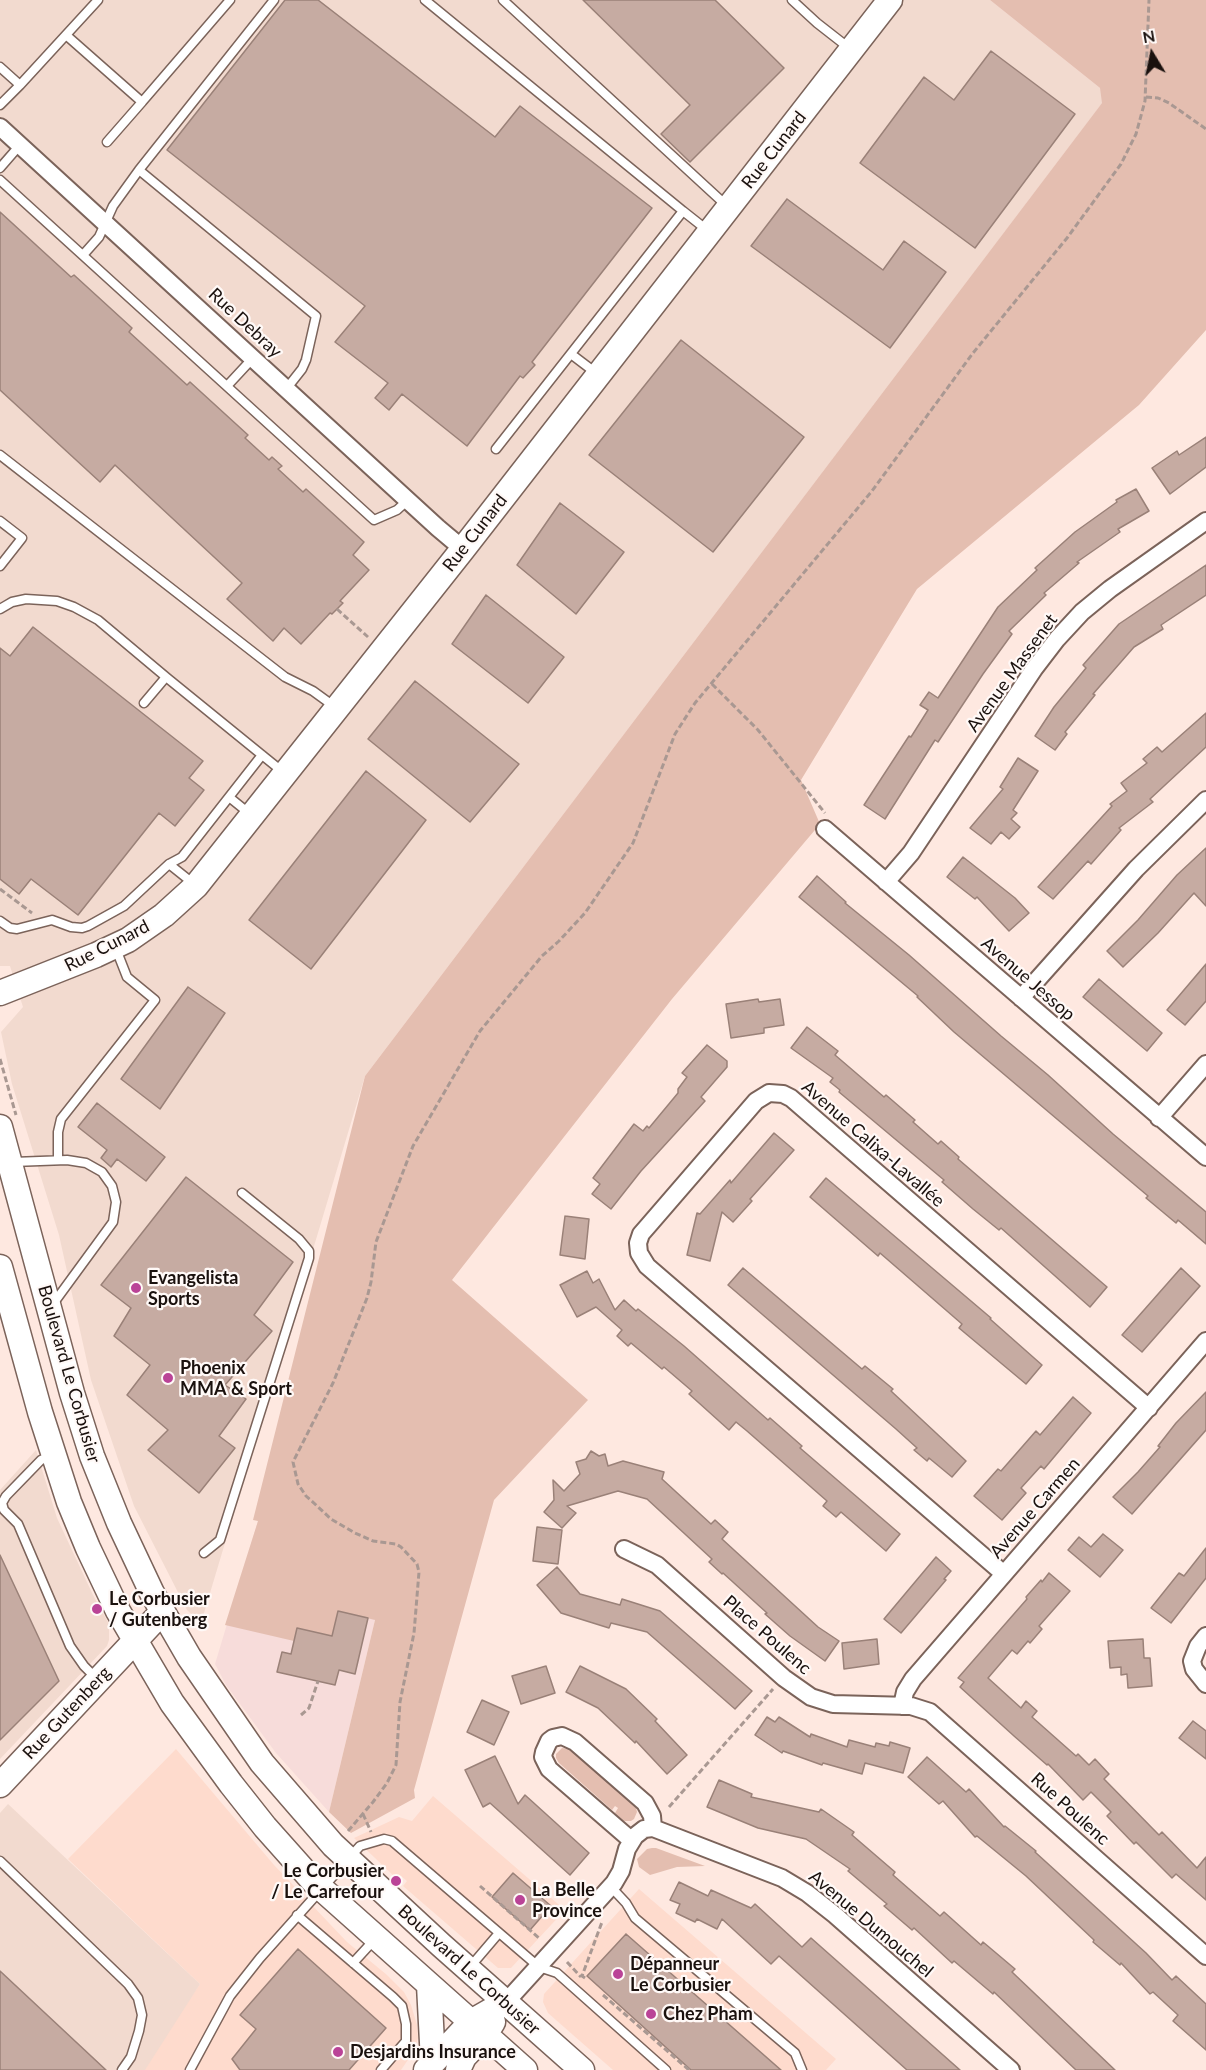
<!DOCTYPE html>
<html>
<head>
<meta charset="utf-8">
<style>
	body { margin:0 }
	#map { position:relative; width:1206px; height:2070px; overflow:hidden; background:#fee8e0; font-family:Lato,sans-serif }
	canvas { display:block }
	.north { position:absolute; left:1122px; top:24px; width:60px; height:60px; -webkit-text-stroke:4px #fff9f7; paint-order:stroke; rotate:350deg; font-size:16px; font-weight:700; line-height:24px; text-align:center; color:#1a110e }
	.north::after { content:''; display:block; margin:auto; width:21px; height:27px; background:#1a110e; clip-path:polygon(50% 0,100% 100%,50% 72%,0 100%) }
</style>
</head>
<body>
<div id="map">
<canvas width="1206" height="2070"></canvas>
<div class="north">N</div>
</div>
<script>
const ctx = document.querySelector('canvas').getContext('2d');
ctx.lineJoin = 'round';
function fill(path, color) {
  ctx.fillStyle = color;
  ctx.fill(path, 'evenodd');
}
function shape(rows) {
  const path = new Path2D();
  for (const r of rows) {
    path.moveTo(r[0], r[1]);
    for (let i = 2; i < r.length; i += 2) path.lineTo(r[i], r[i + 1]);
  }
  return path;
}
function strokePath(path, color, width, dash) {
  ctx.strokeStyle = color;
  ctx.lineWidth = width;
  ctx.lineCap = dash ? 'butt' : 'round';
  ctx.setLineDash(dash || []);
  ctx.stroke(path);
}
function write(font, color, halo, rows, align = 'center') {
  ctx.font = font + ' Lato,sans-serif';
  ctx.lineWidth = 4.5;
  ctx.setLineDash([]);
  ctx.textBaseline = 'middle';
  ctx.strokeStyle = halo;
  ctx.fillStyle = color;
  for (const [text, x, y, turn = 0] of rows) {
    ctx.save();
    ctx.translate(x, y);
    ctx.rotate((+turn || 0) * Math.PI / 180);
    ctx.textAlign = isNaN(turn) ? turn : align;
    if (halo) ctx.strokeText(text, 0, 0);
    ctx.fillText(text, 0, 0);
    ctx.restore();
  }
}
fill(shape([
	[176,1749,274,1865,347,1942,387,1975,404,1992,411,2005,417,2025,418,2038,414,2051,401,2070,139,2070,200,1984,68,1859],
	[433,1796,565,1910,511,1968,498,1968,403,1886,407,1881,401,1876,397,1879,354,1838,399,1817,412,1821],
	[639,1889,836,2059,826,2070,613,2070,548,2013,543,2002,544,1994]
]), '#fedbcd');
fill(shape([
	[0,0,990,0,1100,88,1106,98,365,1076,201,1623,187,1610,134,1506,91,1380,59,1235,12,1084,1,1032,23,1007,10,966,0,966],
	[36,1450,57,1518,93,1595,109,1624,109,1640,107,1646,0,1759,0,1490],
	[8,1804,200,1984,145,2070,0,2070,0,1813]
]), '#f2dacf');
fill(shape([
	[258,1521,375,1620,329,1812,276,1753,226,1685,215,1664]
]), '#f7dcda');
fill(shape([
	[990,0,1206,0,1206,330,1139,405,917,589,801,780,820,824,672,999,452,1280,588,1400,494,1500,414,1790,415,1798,351,1833,329,1812,375,1620,338,1611,332,1636,294,1641,225,1625,258,1521,253,1520,365,1076,1102,103,1100,88],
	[562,1748,571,1749,636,1808,637,1812,634,1819,631,1821,623,1821,615,1813,618,1808,615,1806,612,1810,559,1763,556,1758,556,1754],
	[652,1848,656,1848,705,1866,677,1867,650,1875,639,1867,637,1859,647,1849]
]), '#e4beb0');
const building = shape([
	[285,0,318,0,495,137,520,106,652,208,532,362,535,365,523,378,520,376,467,446,402,394,389,410,375,398,388,383,335,342,365,306,167,150,285,0],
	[583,0,715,0,784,68,690,162,661,134,690,105,583,0],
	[991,51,1075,114,975,248,860,163,924,77,954,100,991,51],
	[787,199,883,270,904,241,946,272,890,348,751,246,787,199],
	[0,212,71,277,74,275,132,328,129,332,187,385,190,382,248,435,245,438,269,460,272,457,282,466,278,469,303,492,306,489,364,542,353,555,369,570,340,601,343,603,332,614,330,613,301,644,284,628,273,641,227,599,242,583,115,465,100,482,0,390,0,212],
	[681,340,804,437,713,552,589,455,681,340],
	[1206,437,1206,467,1170,494,1152,468,1177,451,1179,455,1206,437],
	[1136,489,1149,511,1118,529,1120,532,1077,562,1079,563,1044,593,1046,595,1009,631,1012,634,983,674,938,742,935,740,885,819,864,805,909,736,911,737,928,710,920,705,929,692,938,698,998,607,1037,570,1035,568,1075,532,1117,502,1116,500,1136,489],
	[560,503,624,552,576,614,517,565,560,503],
	[1206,565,1206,595,1161,625,1163,629,1134,647,1093,694,1095,695,1065,732,1067,734,1055,750,1035,736,1054,707,1086,668,1083,665,1119,624,1206,565],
	[486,595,564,657,528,703,452,644,486,595],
	[33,627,203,761,189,778,204,790,175,826,159,813,78,915,31,879,19,894,0,879,0,648,10,656,33,627],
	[415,681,519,764,470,822,368,739,415,681],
	[1206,713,1206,747,1150,799,1153,802,1119,828,1121,830,1091,864,1088,861,1053,899,1038,887,1112,806,1110,804,1127,791,1121,783,1147,763,1143,759,1157,747,1162,752,1206,713],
	[1018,758,1038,771,1013,810,1017,813,1011,819,1020,827,1009,839,1001,832,991,844,970,828,1003,789,1000,787,1018,758],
	[366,771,426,820,311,969,249,920,366,771],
	[1206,848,1206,906,1194,893,1158,933,1123,967,1107,951,1138,920,1177,875,1206,848],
	[963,857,1015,898,1029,913,1009,931,977,897,975,899,947,877,963,857],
	[817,876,846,902,845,903,909,955,1001,1036,1048,1075,1113,1134,1206,1212,1206,1244,1178,1220,1176,1223,1146,1198,1148,1196,954,1032,917,997,918,996,799,897,817,876],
	[1206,964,1206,1001,1185,1025,1167,1010,1206,964],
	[1099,979,1162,1033,1147,1051,1083,997,1099,979],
	[188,987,225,1013,160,1109,121,1079,188,987],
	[758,999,759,1002,780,999,784,1025,764,1028,764,1033,731,1038,726,1004,758,999],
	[807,1027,838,1051,835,1055,884,1097,886,1095,915,1120,913,1122,938,1144,941,1141,959,1157,958,1159,1107,1287,1090,1307,1001,1228,999,1230,973,1209,942,1182,944,1180,839,1092,840,1090,830,1082,833,1078,791,1048,807,1027],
	[707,1045,727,1061,727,1067,701,1097,705,1101,641,1171,611,1209,592,1194,600,1184,593,1178,634,1124,643,1131,647,1126,649,1128,678,1093,678,1089,687,1077,682,1073,707,1045],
	[97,1103,165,1157,146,1181,117,1159,111,1167,101,1158,107,1150,78,1127,97,1103],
	[774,1133,794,1150,750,1199,752,1201,733,1222,722,1212,710,1261,687,1255,697,1213,700,1214,730,1180,731,1183,774,1133],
	[186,1177,293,1262,254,1315,272,1331,225,1385,246,1399,219,1436,235,1448,199,1493,148,1450,168,1430,127,1395,150,1365,114,1336,131,1308,101,1285,186,1177],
	[826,1178,991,1318,990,1319,1042,1365,1026,1384,959,1328,962,1324,880,1253,878,1256,810,1197,826,1178],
	[565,1216,589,1219,585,1259,560,1255,565,1216],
	[743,1268,862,1369,865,1366,893,1389,891,1391,966,1461,952,1477,929,1458,927,1461,914,1450,917,1448,896,1429,728,1285,743,1268],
	[1181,1268,1200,1286,1142,1352,1122,1335,1181,1268],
	[587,1271,593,1283,599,1279,615,1310,624,1300,636,1311,638,1309,684,1346,768,1420,770,1418,802,1446,800,1448,900,1534,886,1551,841,1512,836,1517,823,1506,827,1501,747,1431,736,1422,729,1430,689,1394,692,1391,664,1367,662,1369,631,1343,628,1346,617,1336,622,1330,596,1307,577,1317,560,1285,587,1271],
	[1206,1392,1206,1430,1132,1514,1113,1497,1138,1472,1160,1447,1158,1446,1176,1423,1206,1392],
	[1073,1397,1091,1413,1044,1469,1041,1466,1021,1488,1026,1493,1002,1520,974,1496,998,1469,1001,1471,1036,1431,1040,1435,1073,1397],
	[591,1451,599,1456,605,1454,608,1466,623,1461,664,1472,662,1479,711,1524,715,1520,728,1532,722,1539,818,1627,839,1641,825,1661,790,1636,765,1614,767,1613,723,1573,722,1574,709,1562,712,1559,647,1499,618,1491,567,1506,576,1513,562,1528,544,1512,554,1500,553,1480,564,1491,580,1474,576,1462,586,1459,591,1451],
	[537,1527,562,1530,558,1564,533,1561,537,1527],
	[1103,1534,1123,1550,1100,1577,1068,1550,1079,1537,1091,1547,1103,1534],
	[1206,1548,1206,1578,1171,1623,1151,1608,1179,1573,1184,1576,1206,1548],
	[0,1555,59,1681,0,1740,0,1555],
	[936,1557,951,1571,944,1579,946,1580,901,1633,884,1619,936,1557],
	[557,1567,580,1594,620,1605,622,1599,660,1611,752,1691,735,1709,647,1632,611,1623,609,1628,561,1613,537,1585,557,1567],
	[1049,1573,1070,1591,1039,1626,1042,1629,1030,1643,1028,1641,1017,1654,1012,1650,988,1678,1021,1708,1026,1701,1037,1711,1032,1717,1076,1756,1078,1754,1089,1765,1095,1759,1109,1774,1104,1779,1159,1835,1162,1832,1197,1868,1206,1857,1206,1900,1176,1874,1172,1878,1136,1842,1134,1844,1107,1816,1111,1812,1091,1792,1083,1800,1048,1764,1047,1765,1014,1736,960,1687,964,1682,958,1678,1027,1599,1026,1597,1041,1580,1042,1582,1049,1573],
	[338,1611,368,1618,355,1674,339,1670,335,1685,277,1672,282,1652,291,1654,297,1628,332,1636,338,1611],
	[877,1639,879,1664,844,1669,842,1643,877,1639],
	[1143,1639,1144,1658,1150,1658,1152,1686,1128,1688,1127,1674,1121,1675,1121,1667,1110,1668,1108,1641,1143,1639],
	[546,1666,555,1693,521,1704,512,1676,546,1666],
	[580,1666,626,1689,657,1719,655,1721,687,1755,667,1774,636,1741,635,1743,598,1708,566,1692,580,1666],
	[482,1700,509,1712,494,1745,467,1732,482,1700],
	[767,1717,775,1722,779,1717,810,1737,811,1734,847,1747,849,1740,875,1747,876,1743,889,1746,890,1742,910,1748,903,1773,865,1763,862,1774,823,1763,822,1765,783,1751,782,1753,755,1735,767,1717],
	[1193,1721,1206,1731,1206,1759,1179,1738,1193,1721],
	[495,1756,518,1804,525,1795,589,1853,570,1875,490,1803,483,1807,465,1770,495,1756],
	[927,1757,966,1792,969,1789,1004,1827,1005,1826,1036,1851,1035,1852,1146,1953,1172,1980,1176,1976,1206,2004,1206,2050,1173,2021,1178,2015,1153,1992,1150,1994,1121,1963,1120,1965,1093,1942,1094,1940,1026,1876,977,1836,975,1837,943,1801,939,1804,908,1777,927,1757],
	[719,1780,752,1794,751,1797,819,1812,821,1809,854,1832,852,1835,895,1872,893,1875,940,1916,944,1912,981,1945,983,1942,1015,1969,1012,1972,1115,2070,1076,2070,994,1992,993,1994,954,1961,952,1963,914,1928,912,1930,884,1906,887,1904,848,1871,850,1869,806,1839,758,1828,707,1807,719,1780],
	[513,1873,551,1906,530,1930,492,1897,513,1873],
	[679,1882,708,1896,711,1890,751,1908,755,1904,802,1947,811,1938,960,2070,907,2070,779,1956,771,1964,722,1919,717,1929,697,1919,695,1922,676,1913,680,1904,670,1900,679,1882],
	[626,1934,781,2070,691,2070,587,1976,626,1934],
	[298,1949,386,2028,349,2070,240,2070,232,2059,256,2029,240,2015,298,1949],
	[0,1971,106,2070,0,2070,0,1971]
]);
fill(building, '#c6aba2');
strokePath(building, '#9a8178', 1.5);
const lane = shape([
	[425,0,683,211],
	[503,0,728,207],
	[792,0,817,23,849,48],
	[66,35,142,102,107,142],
	[0,67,20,85,0,105],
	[20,85,98,0],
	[142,102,230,0],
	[0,168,20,145],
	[139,170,316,316,306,360,302,369,287,388],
	[0,180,374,520,397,510,408,500],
	[83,255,99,237,113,206,139,170,274,0],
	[571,354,596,373],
	[227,386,253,358],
	[496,449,683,211,707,230],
	[0,455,285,677,313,691,335,707],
	[0,521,22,538,0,566],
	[0,609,12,602,26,599,57,601,74,607,98,620,166,677],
	[144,703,166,677,262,755],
	[229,797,250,814],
	[169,864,182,857,262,755,283,772],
	[0,921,10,928,17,929,52,920,71,927,82,928,88,926,124,906,169,864,194,884],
	[58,1160,58,1132,61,1119,155,1000,127,977,116,949],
	[13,1162,67,1160,86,1163,102,1172,112,1186,116,1202,113,1222,53,1304],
	[53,1455,41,1460,6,1496,2,1503,4,1510,18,1524,70,1646,84,1666,96,1678],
	[204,1553,220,1540,309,1258,309,1251,299,1239,242,1193],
	[0,1861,128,1984,138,1998,142,2015,139,2031,131,2057,122,2070],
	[611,1887,626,1903,635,1918,795,2053,802,2070],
	[297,1915,393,1997,402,2006,406,2024,406,2041,381,2070],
	[353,1963,375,1939],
	[470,1967,499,1933],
	[190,2070,230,1996,260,1958,360,1846,384,1839,392,1841,539,1967,557,1973,666,2070]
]);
const street = shape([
	[0,127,438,528,463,549],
	[825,829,1206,1157],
	[886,882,911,853,1034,669,1057,639,1082,612,1110,589,1206,521],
	[1021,998,1136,869,1206,800],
	[1159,1118,1206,1064],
	[624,1549,657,1565,784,1678,811,1697,833,1704,911,1706,930,1712,1206,1956],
	[1004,1574,647,1266,639,1253,638,1243,641,1234,648,1226,756,1101,769,1093,783,1094,791,1098,1149,1408],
	[1206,1636,1198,1646,1192,1661,1194,1669,1206,1684],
	[902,1706,905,1692,913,1679,1206,1341],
	[631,1840,549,1769,543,1757,544,1752,549,1741,553,1738,562,1736,575,1742,645,1803,652,1816,653,1828],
	[506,2002,614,1883,621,1871,627,1849,635,1836,644,1829,653,1828,782,1878,807,1893,835,1915,1011,2070]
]);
const secondary = shape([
	[0,993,96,955,128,940,164,915,196,886,463,549,890,0],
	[0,1127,72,1393,92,1456,119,1523,152,1593,189,1657,262,1763,333,1845,441,1945,582,2070],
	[0,1267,40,1412,69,1502,88,1548,118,1611,172,1703,231,1784,265,1827,314,1882,525,2070],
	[0,1785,162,1612],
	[429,1985,433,2062],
	[426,2070,471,2022,506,2002],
	[458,2070,464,2057,485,2035,493,2022]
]);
strokePath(lane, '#7b635a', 11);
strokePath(street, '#7b635a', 20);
strokePath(secondary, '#7b635a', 27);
strokePath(shape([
	[1146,97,1158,98,1169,103,1206,129],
	[337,609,368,637],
	[712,684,758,730,825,813],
	[0,889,32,913],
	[0,1059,16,1115],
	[301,1715,309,1708,318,1681],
	[669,1807,773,1689],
	[363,1814,371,1832],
	[348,1831,373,1802,387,1783,396,1765,400,1702,414,1633,419,1572,417,1564,401,1547,396,1544,373,1541,355,1533,331,1519,316,1505,306,1496,298,1484,293,1462,333,1383,367,1298,371,1282,376,1242,413,1146,480,1031,542,956,559,941,585,913,633,843,675,734,695,703,872,491,973,353,1067,238,1121,164,1136,134,1145,101,1149,0],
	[480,1886,540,1939],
	[567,1962,581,1977],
	[585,1978,582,1976,602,1922],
	[603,1995,689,2070]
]), '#a99892', 3, [6, 3]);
strokePath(lane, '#fff', 8);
strokePath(street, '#fff', 16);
strokePath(secondary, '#fff', 24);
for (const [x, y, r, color] of [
	[136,1288,6,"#ba4397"],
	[168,1378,6,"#ba4397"],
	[97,1609,6,"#ba4397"],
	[396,1881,6,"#ba4397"],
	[520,1900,6,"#ba4397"],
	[618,1974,6,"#ba4397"],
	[651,2014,6,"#ba4397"],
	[338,2052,6,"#ba4397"]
]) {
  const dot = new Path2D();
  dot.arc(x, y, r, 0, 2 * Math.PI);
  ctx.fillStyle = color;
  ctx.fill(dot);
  strokePath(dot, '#fff9f7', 2);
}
write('18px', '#1a110e', '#fff9f7', [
	["Rue Cunard",774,150,-52],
	["Rue Debray",245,323,43],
	["Rue Cunard",475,533,-52],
	["Avenue Massenet",1012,673,-54],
	["Rue Cunard",107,946,-27],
	["Avenue Jessop",1028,979,41],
	["Avenue Calixa-Lavallée",873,1144,41],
	["Boulevard Le Corbusier",69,1374,74],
	["Avenue Carmen",1035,1508,-49],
	["Place Poulenc",767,1635,41],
	["Rue Gutenberg",67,1713,-47],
	["Rue Poulenc",1070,1809,42],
	["Avenue Dumouchel",871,1924,40],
	["Boulevard Le Corbusier",469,1970,42]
]);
write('bold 18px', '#1a110e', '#fff9f7', [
	["Evangelista",148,1278],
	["Sports",148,1299],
	["Phoenix",180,1368],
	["MMA & Sport",180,1389],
	["Le Corbusier",109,1599],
	["/ Gutenberg",109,1620],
	["Le Corbusier",384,1871,"right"],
	["/ Le Carrefour",384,1892,"right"],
	["La Belle",532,1890],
	["Province",532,1911],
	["Dépanneur",630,1964],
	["Le Corbusier",630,1985],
	["Chez Pham",663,2014],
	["Desjardins Insurance",350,2052]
], 'left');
</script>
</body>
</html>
